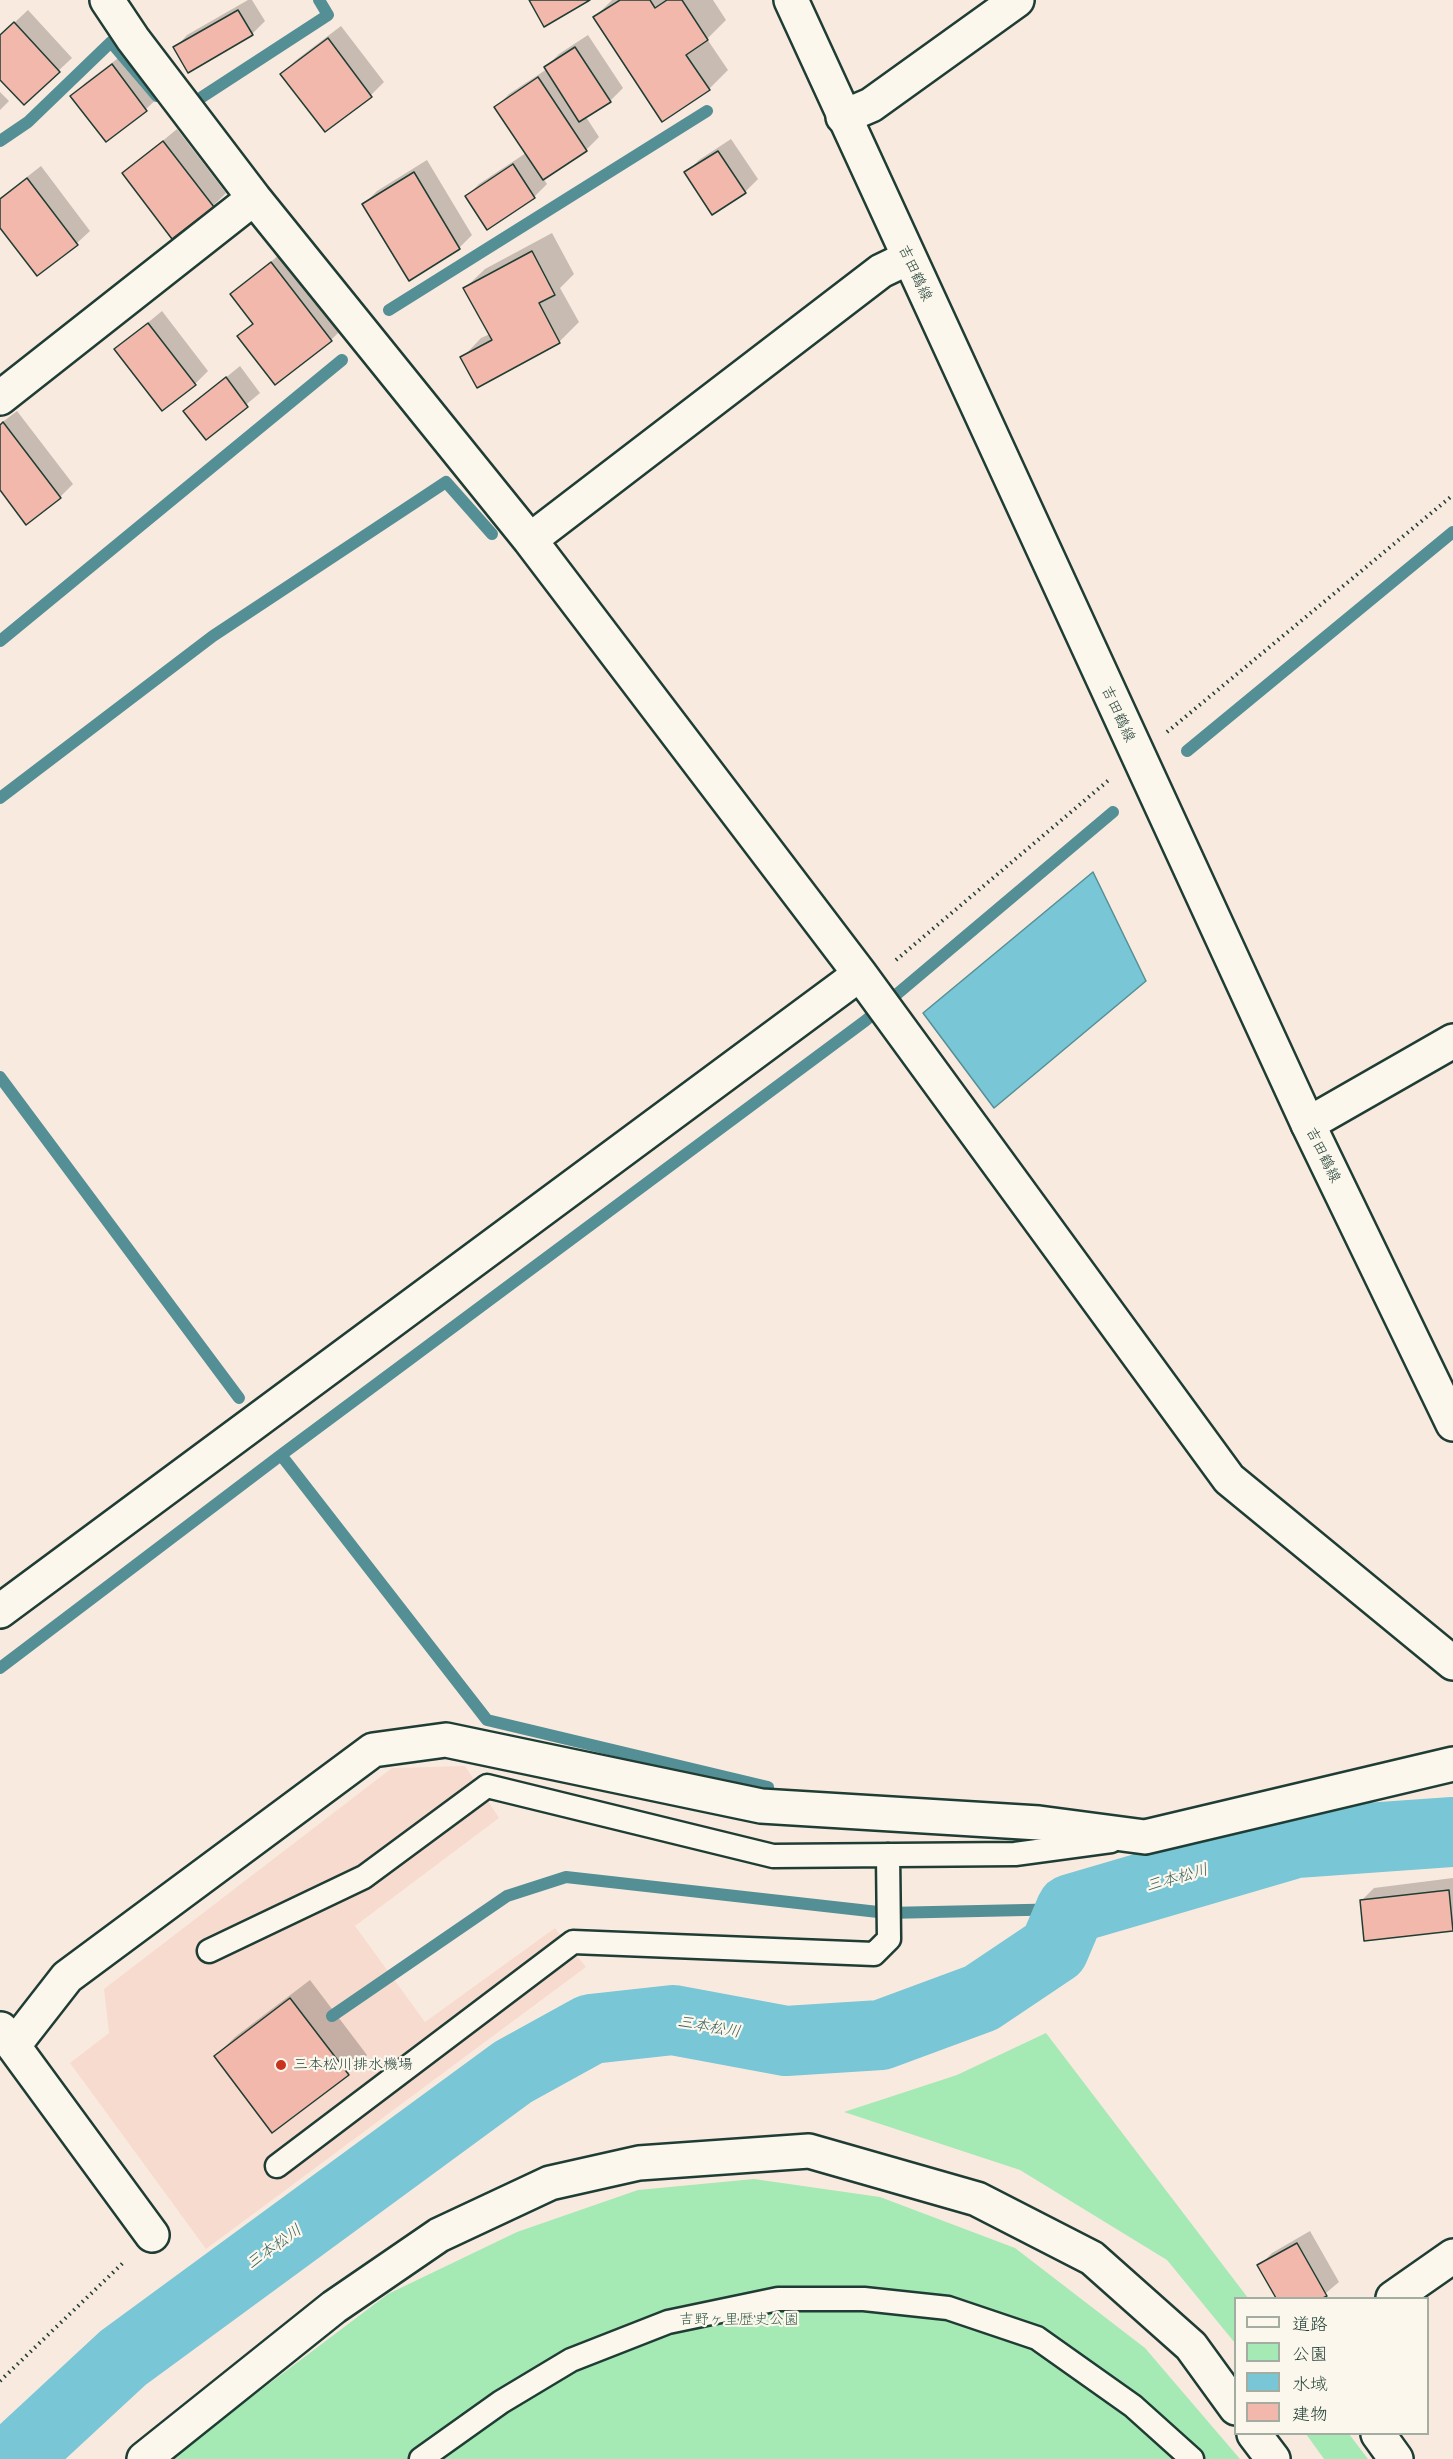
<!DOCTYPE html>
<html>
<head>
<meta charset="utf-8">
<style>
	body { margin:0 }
	#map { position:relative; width:1453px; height:2459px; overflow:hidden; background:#f9eadf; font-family:Delius,"Klee One",sans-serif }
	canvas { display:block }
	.legend { position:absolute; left:1234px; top:2297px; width:195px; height:138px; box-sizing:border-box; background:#fbf7ec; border:2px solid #a3ada2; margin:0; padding:8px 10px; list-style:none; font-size:18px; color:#1f3d34 }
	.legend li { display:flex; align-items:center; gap:12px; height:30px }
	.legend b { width:30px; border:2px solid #a3ada2 }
</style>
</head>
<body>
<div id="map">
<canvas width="1453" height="2459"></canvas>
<ul class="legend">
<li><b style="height:8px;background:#fbf7ec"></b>道路</li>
<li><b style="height:16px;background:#a5e9b4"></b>公園</li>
<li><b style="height:16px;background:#78c6d6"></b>水域</li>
<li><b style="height:16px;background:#f2b8ab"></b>建物</li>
</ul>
</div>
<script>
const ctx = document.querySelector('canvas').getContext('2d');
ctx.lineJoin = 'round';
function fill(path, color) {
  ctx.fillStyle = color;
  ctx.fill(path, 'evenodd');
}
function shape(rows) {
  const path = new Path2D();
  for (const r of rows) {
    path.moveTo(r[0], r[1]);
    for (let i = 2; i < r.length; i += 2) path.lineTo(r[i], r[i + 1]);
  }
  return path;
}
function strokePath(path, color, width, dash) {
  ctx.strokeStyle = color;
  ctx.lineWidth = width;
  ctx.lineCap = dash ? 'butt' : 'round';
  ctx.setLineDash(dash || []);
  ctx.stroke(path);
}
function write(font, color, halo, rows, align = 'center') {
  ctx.font = font + ' Delius,"Klee One",sans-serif';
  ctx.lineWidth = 4.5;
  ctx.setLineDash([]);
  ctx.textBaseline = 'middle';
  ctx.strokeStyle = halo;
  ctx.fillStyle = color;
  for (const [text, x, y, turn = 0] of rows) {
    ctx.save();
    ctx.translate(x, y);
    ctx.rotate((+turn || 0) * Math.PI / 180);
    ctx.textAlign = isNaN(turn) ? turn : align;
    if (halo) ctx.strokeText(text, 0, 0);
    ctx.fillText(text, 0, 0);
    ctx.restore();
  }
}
fill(shape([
	[465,1766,499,1818,355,1926,425,2022,555,1928,586,1967,206,2249,70,2063,109,2033,104,1989,392,1768]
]), '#f7dbcf');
fill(shape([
	[1046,2033,1248,2298,1236,2298,1235,2343,1167,2260,1020,2170,844,2112,957,2075],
	[754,2179,880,2197,1015,2248,1145,2348,1240,2459,174,2459,213,2426,388,2294,517,2232,638,2190],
	[1306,2434,1349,2434,1368,2459,1324,2459]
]), '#a5e9b4');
const water = shape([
	[1093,872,1146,981,994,1108,923,1013,1093,872]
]);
fill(water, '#78c6d6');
strokePath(water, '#548f95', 1.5);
fill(shape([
	[248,0,252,0,265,21,252,34,175,48,187,35],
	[612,0,713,0,726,20,707,39,728,70,709,89,595,17],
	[28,10,72,58,24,103,0,78,0,36],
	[341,26,384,82,371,95,325,130,282,74,295,61],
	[588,35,623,88,610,101,586,117,599,137,586,150,543,178,547,184,534,197,467,196,479,184,526,153,496,107,509,94,547,69,546,67,559,54],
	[125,53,159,97,146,109,106,140,72,96,85,83],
	[0,92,9,101,0,110],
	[177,129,226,193,213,206,124,173],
	[731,139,758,179,745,192,686,173,699,160],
	[427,160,472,235,459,248,409,279,364,204,377,191],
	[41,166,90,231,77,243,37,274,0,226,0,198],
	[552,233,574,274,560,288,579,322,559,342,477,386,462,358,481,338,490,334,465,288,485,269],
	[285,250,344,327,331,340,239,336,254,322,232,294],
	[162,311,208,371,195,384,116,349],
	[240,366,260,393,206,438,185,411],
	[17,411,73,484,60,497,27,523,0,488,0,424],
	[1453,1878,1453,1929,1366,1940,1361,1901,1374,1888],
	[310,1980,367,2055,348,2074,216,2056,235,2037],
	[1310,2231,1339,2282,1320,2298,1278,2298,1259,2266,1272,2253]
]), '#0003');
strokePath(shape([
	[202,97,328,15,319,0],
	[0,141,28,122,111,42,157,96],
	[389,310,707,111],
	[0,641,342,360],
	[1187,751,1453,532],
	[0,798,213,636,446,482,492,534],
	[0,1077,239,1398],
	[281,1455,487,1720,768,1787],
	[0,1668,281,1455,865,1021,1113,812],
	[332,2016,507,1896,566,1877,887,1913,1071,1909]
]), '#548f95', 12);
strokePath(shape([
	[14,2459,123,2358,513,2072,591,2029,673,2020,786,2041,881,2035,981,1998,1054,1949,1071,1909,1296,1843,1453,1832]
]), '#78c6d6', 70);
const building = shape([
	[529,0,590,0,544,27,529,0],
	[620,0,650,0,655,8,667,0,682,0,708,40,686,55,710,90,662,122,593,17,620,0],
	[238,10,253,35,188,73,173,47,238,10],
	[14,22,60,72,24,105,0,80,0,35,14,22],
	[328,38,372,97,325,132,280,74,328,38],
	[575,47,611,102,579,122,544,67,575,47],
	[112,64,147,111,106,142,70,96,112,64],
	[538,77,587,151,543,180,494,107,538,77],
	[163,141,214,207,172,239,122,173,163,141],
	[718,151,746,193,712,215,684,172,718,151],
	[513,164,535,198,487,230,465,196,513,164],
	[414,172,460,249,409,281,362,204,414,172],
	[27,178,78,245,37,276,0,228,0,199,27,178],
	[532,251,555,295,539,303,560,343,477,388,460,357,492,340,463,288,532,251],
	[271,262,332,341,275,385,237,336,253,324,230,294,271,262],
	[148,323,196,385,162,411,114,349,148,323],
	[226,377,248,407,206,440,183,411,226,377],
	[3,422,61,498,26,525,0,490,0,425,3,422],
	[1449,1890,1453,1931,1364,1941,1360,1900,1449,1890],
	[290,1998,349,2075,272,2133,214,2056,290,1998],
	[1297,2243,1327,2296,1323,2298,1276,2298,1257,2265,1297,2243]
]);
fill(building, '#f2b8ab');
strokePath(building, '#1f3d34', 1.5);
const lane = shape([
	[209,1951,364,1877,487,1786,773,1856,1015,1854,1111,1841],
	[277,2166,573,1942,874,1954,889,1939,888,1855],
	[421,2459,501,2402,571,2360,668,2322,778,2299,864,2299,948,2308,1037,2338,1133,2406,1192,2459]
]);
const street = shape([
	[107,0,133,39,254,198,530,540,860,974,1229,1479,1453,1663],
	[843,117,871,105,1017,0],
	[0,398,254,198],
	[530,540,881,271,908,258],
	[1308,1124,1453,1041],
	[0,1611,860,974],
	[1,2029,152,2235],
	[14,2045,67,1977,373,1750,446,1740,761,1806,1039,1823,1145,1837,1453,1764],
	[1393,2298,1453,2256],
	[1378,2434,1396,2459]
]);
const secondary = shape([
	[791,0,1308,1124,1453,1424],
	[1254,2434,1273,2459],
	[144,2459,334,2307,439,2235,550,2183,639,2163,809,2151,977,2199,1092,2258,1191,2346,1236,2408]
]);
strokePath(lane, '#1f3d34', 27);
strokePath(street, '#1f3d34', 38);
strokePath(secondary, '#1f3d34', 38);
strokePath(shape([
	[1167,732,1453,495],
	[896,960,1110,779],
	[0,2381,125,2261]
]), '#1f3d34', 4, [1.5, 4.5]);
strokePath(lane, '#fbf7ec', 22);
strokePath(street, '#fbf7ec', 33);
strokePath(secondary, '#fbf7ec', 33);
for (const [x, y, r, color] of [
	[281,2065,6,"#c8321e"]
]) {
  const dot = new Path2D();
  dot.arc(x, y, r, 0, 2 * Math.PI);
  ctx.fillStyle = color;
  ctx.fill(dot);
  strokePath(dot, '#fbf7ec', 2);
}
write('15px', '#1f3d34', '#fbf7ec', [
	["吉田鶴線",915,273,65],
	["吉田鶴線",1118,714,65],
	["吉田鶴線",1323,1155,64]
]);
write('15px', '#1f3d34', '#fbf7ec', [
	["三本松川排水機場",293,2065]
], 'left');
write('15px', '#3a5f4e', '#fbf7ec', [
	["吉野ヶ里歴史公園",739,2320]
]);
write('italic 16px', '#355f5c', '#fbf7ec', [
	["三本松川",1177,1878,-16],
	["三本松川",709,2027,10],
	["三本松川",274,2247,-36]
]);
</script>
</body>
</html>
